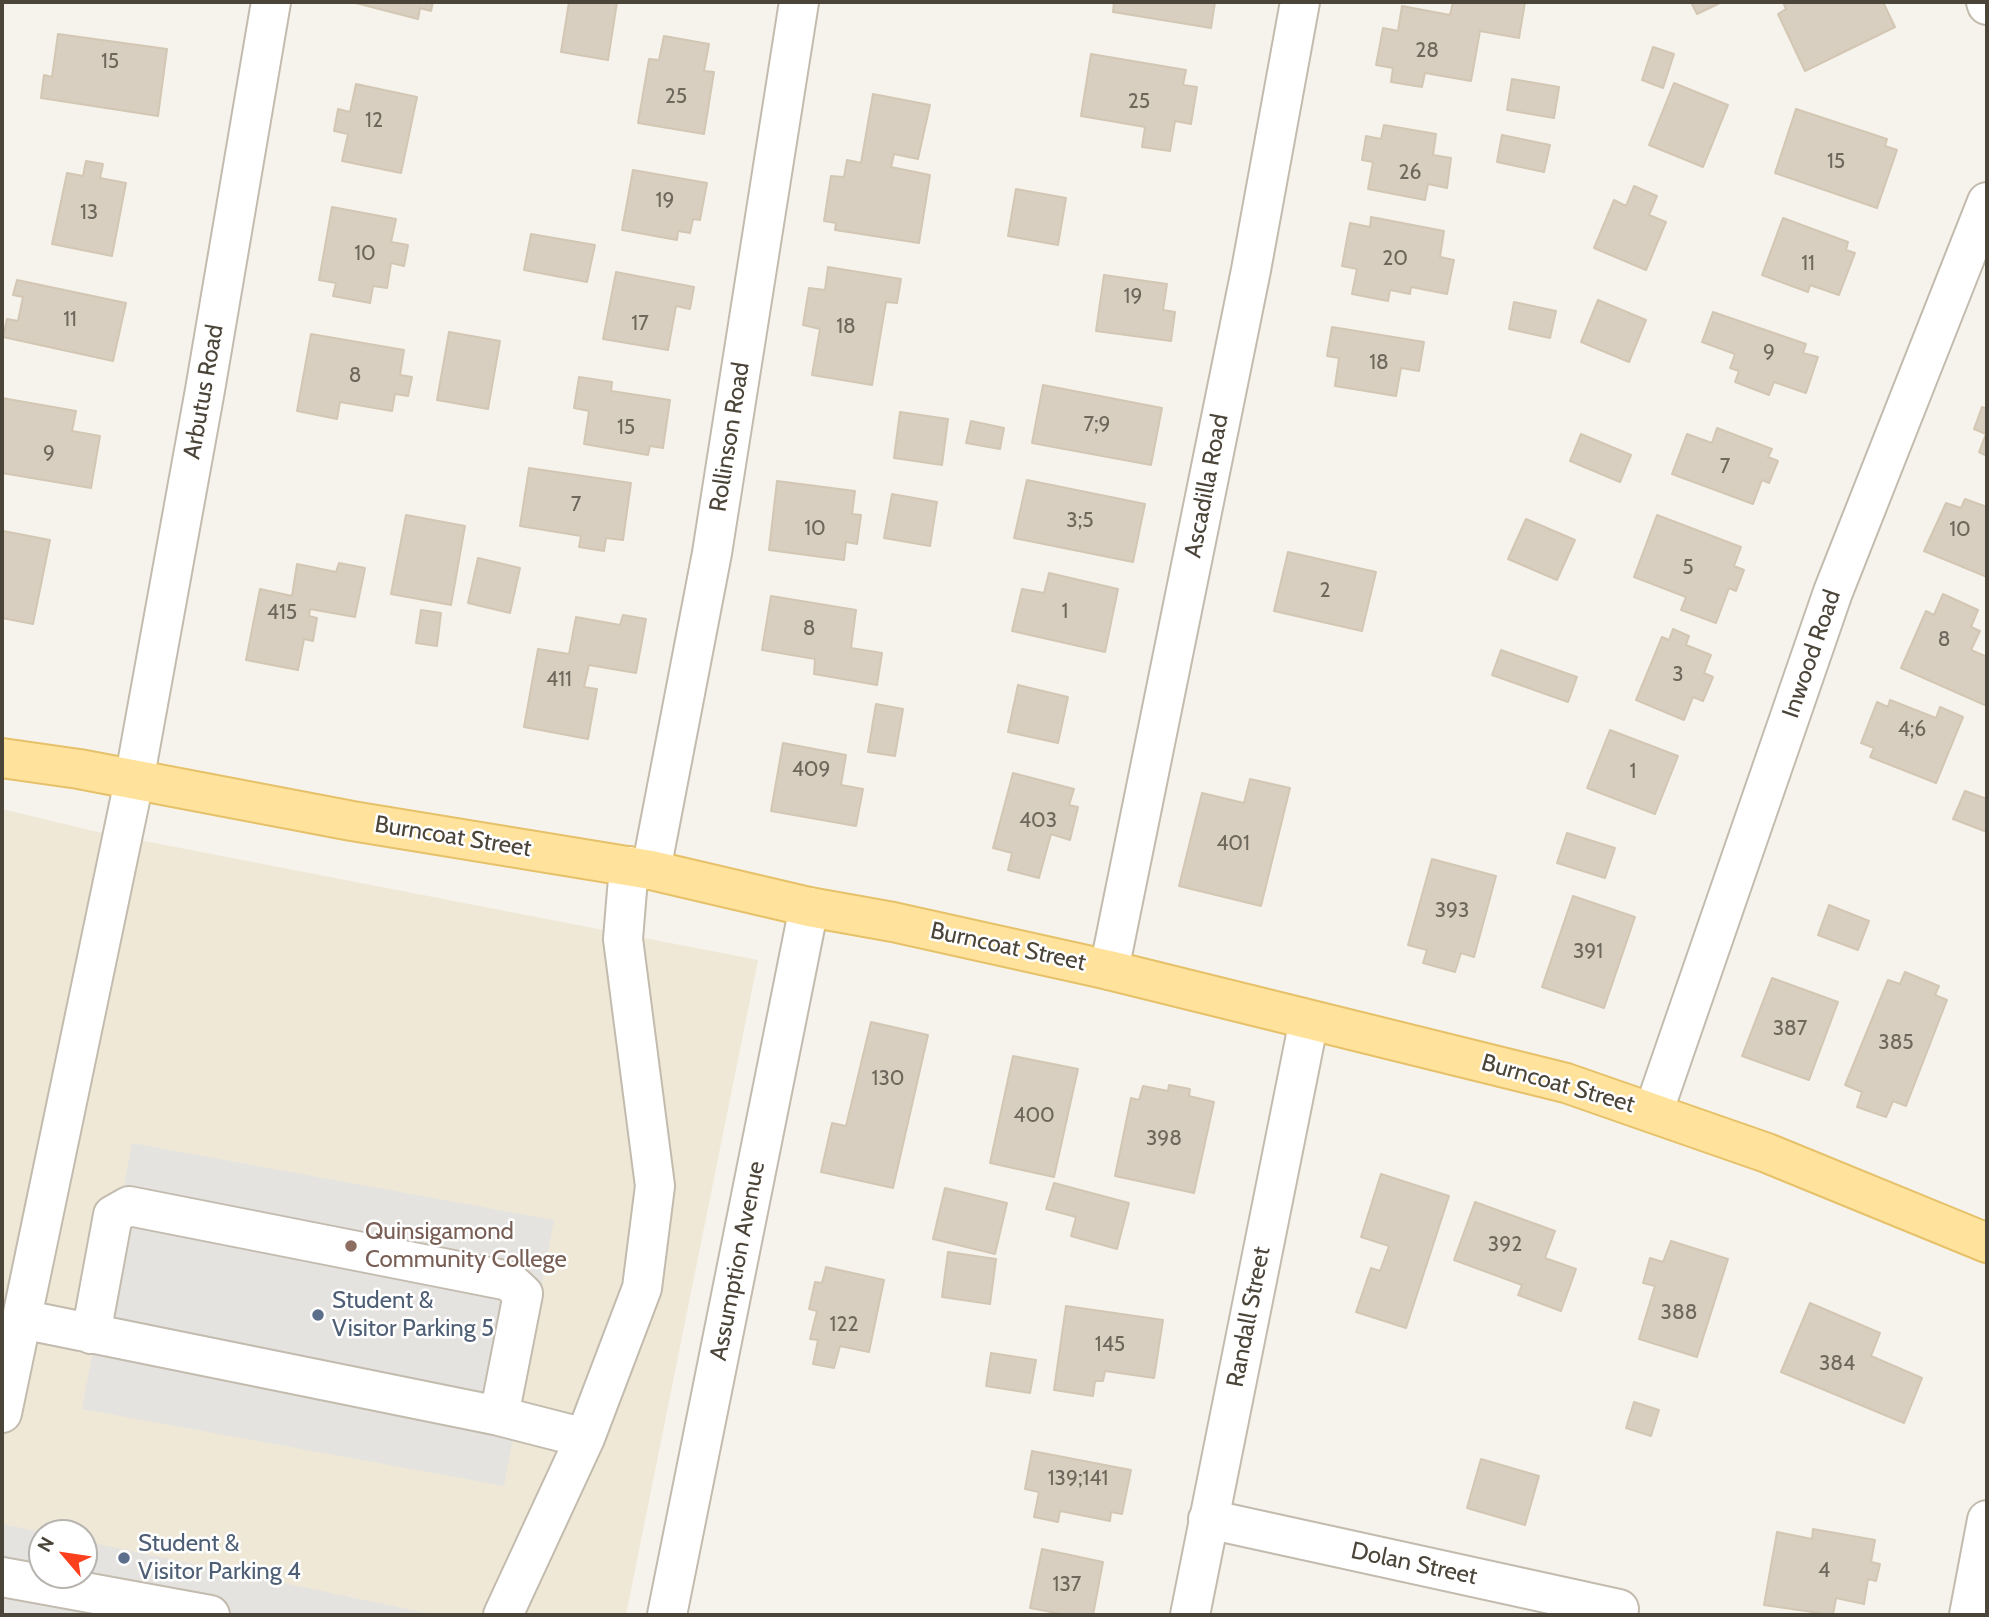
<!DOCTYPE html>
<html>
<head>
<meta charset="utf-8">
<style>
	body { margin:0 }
	#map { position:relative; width:1989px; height:1617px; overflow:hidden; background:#f6f3ec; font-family:Cabin,sans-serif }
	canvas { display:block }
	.frame { position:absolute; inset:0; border:4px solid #4b4439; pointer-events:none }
	.north { position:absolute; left:28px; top:1519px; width:70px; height:70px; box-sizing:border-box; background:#fff; border:2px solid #b7b4b0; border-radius:50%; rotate:299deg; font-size:19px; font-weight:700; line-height:28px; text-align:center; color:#4b4439 }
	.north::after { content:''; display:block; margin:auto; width:24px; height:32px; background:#fc3f1d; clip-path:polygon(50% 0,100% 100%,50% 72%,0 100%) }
</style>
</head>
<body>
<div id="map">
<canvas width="1989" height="1617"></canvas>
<div class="frame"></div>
<div class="north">N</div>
</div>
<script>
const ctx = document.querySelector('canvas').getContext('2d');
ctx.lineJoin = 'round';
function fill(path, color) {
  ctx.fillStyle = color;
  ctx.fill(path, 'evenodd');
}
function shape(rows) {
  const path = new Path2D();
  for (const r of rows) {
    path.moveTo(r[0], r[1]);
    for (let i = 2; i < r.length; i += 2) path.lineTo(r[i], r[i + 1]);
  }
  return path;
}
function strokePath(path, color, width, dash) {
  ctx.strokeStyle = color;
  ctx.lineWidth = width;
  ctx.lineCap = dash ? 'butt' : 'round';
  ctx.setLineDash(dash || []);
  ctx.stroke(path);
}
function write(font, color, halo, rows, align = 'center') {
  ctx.font = font + ' Cabin,sans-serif';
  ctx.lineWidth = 5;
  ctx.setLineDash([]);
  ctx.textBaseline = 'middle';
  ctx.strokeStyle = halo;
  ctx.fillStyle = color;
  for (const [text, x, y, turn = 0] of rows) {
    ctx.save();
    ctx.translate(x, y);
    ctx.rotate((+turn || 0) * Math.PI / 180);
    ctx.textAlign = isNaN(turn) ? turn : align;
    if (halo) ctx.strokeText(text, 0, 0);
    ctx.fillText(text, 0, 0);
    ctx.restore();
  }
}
fill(shape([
	[2,809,98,832,758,960,626,1615,2,1615],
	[42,1533,84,1533,84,1575,42,1575]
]), '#efe8d6');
fill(shape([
	[132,1143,554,1220,504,1486,82,1409],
	[2,1524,46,1533,42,1533,42,1575,84,1575,84,1541,436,1615,2,1615]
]), '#e5e3e0');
const building = shape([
	[352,2,433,2,431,11,420,8,418,19,352,2],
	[569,2,617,2,608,60,561,52,569,2],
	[1114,2,1215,2,1211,28,1113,12,1114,2],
	[1453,2,1525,2,1519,38,1480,31,1471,81,1425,73,1422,87,1391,82,1393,68,1376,65,1383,28,1398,31,1402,6,1450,15,1453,2],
	[1691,2,1722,2,1697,14,1691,2],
	[1783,2,1883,2,1895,27,1805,71,1778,14,1786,9,1783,2],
	[58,34,167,49,158,116,41,98,44,75,52,77,58,34],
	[664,36,709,44,704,71,714,72,704,134,638,123,649,59,659,60,664,36],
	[1653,47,1674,54,1663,88,1642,80,1653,47],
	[1091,54,1186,70,1183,85,1197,87,1191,124,1175,121,1170,151,1142,147,1145,127,1081,116,1091,54],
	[1512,79,1559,87,1554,118,1507,110,1512,79],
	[1674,83,1728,105,1703,167,1649,145,1674,83],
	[356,84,417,97,401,173,342,161,348,134,334,131,338,109,350,112,356,84],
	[873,94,930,105,918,159,894,154,891,167,930,175,919,243,835,230,836,223,824,221,831,176,844,177,847,160,861,163,873,94],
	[1796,109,1887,139,1885,146,1897,150,1877,208,1775,173,1796,109],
	[1384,125,1436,134,1433,155,1451,158,1447,188,1428,184,1425,200,1368,189,1373,162,1362,160,1366,136,1381,139,1384,125],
	[1502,135,1550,145,1544,172,1497,162,1502,135],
	[86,161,103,164,100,178,126,183,112,256,52,244,67,173,83,176,86,161],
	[633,170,707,183,700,220,693,219,690,233,678,231,677,240,622,230,633,170],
	[1634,186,1657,196,1649,215,1666,222,1646,270,1594,248,1614,200,1626,206,1634,186],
	[1016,189,1066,198,1058,245,1008,236,1016,189],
	[332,207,396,219,391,242,408,245,404,266,391,263,387,288,373,286,370,303,333,296,336,283,319,280,332,207],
	[1371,217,1444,231,1440,257,1454,260,1447,294,1411,287,1410,294,1390,290,1388,301,1352,294,1357,269,1342,266,1350,223,1370,227,1371,217],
	[1783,218,1848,242,1846,250,1855,253,1839,295,1810,285,1808,292,1762,275,1783,218],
	[531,234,595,245,587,282,524,270,531,234],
	[828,267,901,279,897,303,886,302,872,385,812,375,820,329,803,325,809,288,825,290,828,267],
	[616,272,694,287,690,309,676,306,668,350,603,339,616,272],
	[1104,275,1167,284,1163,310,1175,312,1171,341,1096,331,1104,275],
	[17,280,126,303,113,361,3,337,7,319,18,321,23,297,13,295,17,280],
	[1598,300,1646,320,1629,362,1581,342,1598,300],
	[1514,302,1556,311,1550,338,1509,329,1514,302],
	[1713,312,1806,344,1803,353,1818,357,1806,393,1774,382,1769,395,1735,382,1739,371,1730,368,1735,354,1702,342,1713,312],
	[1332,327,1424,342,1419,371,1401,368,1396,396,1335,386,1339,358,1327,356,1332,327],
	[449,332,500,341,488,409,437,400,449,332],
	[311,334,404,350,400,375,412,377,408,396,395,394,392,411,340,402,337,419,297,411,311,334],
	[579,377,612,382,611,391,670,400,663,448,650,446,648,455,584,444,589,411,574,408,579,377],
	[1043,385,1162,408,1151,465,1032,443,1043,385],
	[2,398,76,411,72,431,100,436,91,488,2,473,2,398],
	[1982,407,1987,409,1987,456,1979,452,1986,434,1974,429,1982,407],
	[900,412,948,419,942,465,894,458,900,412],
	[971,421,1004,428,1000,449,966,443,971,421],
	[1717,428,1772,449,1768,457,1778,461,1769,483,1762,480,1753,504,1672,474,1687,434,1712,443,1717,428],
	[1581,434,1631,455,1620,482,1570,461,1581,434],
	[529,468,631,483,623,540,606,538,604,551,579,547,581,536,520,526,529,468],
	[1027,480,1145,504,1133,562,1014,538,1027,480],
	[777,481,855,491,852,514,861,515,857,544,846,542,844,560,769,550,777,481],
	[892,494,937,502,930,546,884,538,892,494],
	[1965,499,1987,507,1987,577,1924,551,1946,503,1961,508,1965,499],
	[406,515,465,526,451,605,391,594,406,515],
	[1657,515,1741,547,1734,566,1744,570,1736,591,1729,588,1716,623,1681,610,1686,597,1634,577,1657,515],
	[1526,519,1575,540,1557,580,1508,559,1526,519],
	[3,531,50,540,33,624,2,618,2,621,3,531],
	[1288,552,1376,572,1362,631,1274,611,1288,552],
	[478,558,520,568,510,613,468,603,478,558],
	[339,563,365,568,355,617,310,609,309,616,317,618,313,641,304,639,298,670,246,660,260,589,292,596,297,564,336,572,339,563],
	[1049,573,1118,589,1105,652,1012,631,1022,589,1044,593,1049,573],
	[1943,594,1978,610,1971,627,1980,631,1971,650,1987,657,1987,706,1901,668,1926,611,1934,615,1943,594],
	[771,596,856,610,851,648,882,653,877,685,814,674,815,659,762,650,771,596],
	[421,610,441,613,437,646,416,643,421,610],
	[623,615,646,619,636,673,589,665,584,687,597,689,588,739,524,727,538,649,569,654,576,617,620,625,623,615],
	[1673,629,1689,636,1686,645,1711,655,1704,673,1713,677,1703,701,1693,697,1684,720,1636,700,1662,637,1669,640,1673,629],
	[1501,650,1577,677,1568,702,1492,675,1501,650],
	[1018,685,1068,697,1058,743,1008,732,1018,685],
	[1890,700,1936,718,1940,707,1963,717,1936,783,1870,757,1874,748,1861,743,1877,702,1888,707,1890,700],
	[876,704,903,709,895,756,868,752,876,704],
	[1610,730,1678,756,1655,814,1587,788,1610,730],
	[783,743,846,755,841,785,863,789,856,826,771,811,783,743],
	[1013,773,1074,789,1069,805,1078,807,1070,840,1051,834,1039,878,1008,870,1012,853,993,848,1013,773],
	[1250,779,1290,788,1261,906,1179,886,1202,793,1244,803,1250,779],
	[1965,791,1987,799,1987,832,1953,819,1965,791],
	[1567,833,1615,848,1605,878,1557,863,1567,833],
	[1432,859,1496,876,1474,957,1461,953,1455,972,1423,963,1427,950,1408,945,1432,859],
	[1573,896,1635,917,1604,1008,1542,987,1573,896],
	[1829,905,1869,921,1858,950,1818,935,1829,905],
	[1905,972,1939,986,1935,995,1947,1000,1906,1106,1893,1101,1886,1117,1857,1107,1862,1092,1845,1085,1888,980,1900,984,1905,972],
	[1772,978,1838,1002,1809,1080,1742,1056,1772,978],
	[871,1022,928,1035,893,1188,821,1172,832,1123,846,1126,871,1022],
	[1013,1056,1078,1069,1054,1177,990,1163,1013,1056],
	[1169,1085,1190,1089,1189,1096,1214,1102,1194,1193,1115,1176,1131,1098,1139,1100,1143,1086,1168,1091,1169,1085],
	[1381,1174,1449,1196,1406,1328,1356,1312,1371,1268,1380,1271,1389,1246,1361,1237,1381,1174],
	[1054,1183,1129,1203,1117,1249,1071,1236,1076,1217,1046,1209,1054,1183],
	[945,1188,1007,1203,995,1254,933,1239,945,1188],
	[1475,1202,1555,1231,1545,1258,1576,1269,1561,1311,1518,1295,1522,1285,1454,1260,1475,1202],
	[1671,1241,1728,1259,1697,1357,1639,1339,1655,1286,1643,1283,1650,1258,1663,1262,1671,1241],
	[948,1252,996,1259,990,1304,942,1297,948,1252],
	[826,1267,884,1280,869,1352,840,1346,834,1368,813,1364,818,1340,810,1339,817,1311,809,1309,815,1282,822,1283,826,1267],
	[1810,1303,1880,1333,1871,1356,1922,1378,1904,1423,1781,1372,1810,1303],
	[1066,1306,1163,1320,1154,1378,1105,1371,1103,1381,1095,1381,1093,1396,1054,1390,1066,1306],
	[991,1353,1036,1360,1030,1393,986,1386,991,1353],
	[1634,1402,1659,1410,1651,1436,1626,1428,1634,1402],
	[1032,1451,1131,1470,1122,1514,1111,1512,1110,1521,1060,1511,1058,1522,1034,1517,1039,1492,1025,1489,1032,1451],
	[1481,1459,1539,1476,1525,1525,1467,1508,1481,1459],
	[1813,1529,1875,1540,1871,1562,1880,1564,1876,1581,1868,1579,1864,1604,1836,1598,1833,1615,1764,1605,1777,1532,1812,1539,1813,1529],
	[1042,1549,1103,1562,1093,1615,1067,1615,1030,1608,1042,1549]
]);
fill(building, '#d8cfc1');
strokePath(building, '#d3c7b4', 2);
const minor = shape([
	[1986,2,1987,5],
	[651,870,712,553,799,2],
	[1109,970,1251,270,1300,2],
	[1653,1113,1833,592,1987,202],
	[21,1319,499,1416,585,1438],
	[91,1334,113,1215,129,1206,509,1281,523,1294,499,1416],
	[2,1413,134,781,205,390,271,2],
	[1208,1519,1619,1609],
	[2,1577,210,1615],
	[503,1615,585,1438,642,1288,655,1186,623,939,629,866],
	[667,1615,809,907],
	[1190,1615,1309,1020],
	[1969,1615,1987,1520]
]);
const major = shape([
	[2,758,79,769,352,821,651,870,809,907,893,922,1109,970,1566,1083,1767,1153,1987,1243]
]);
strokePath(minor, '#c2bbae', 42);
strokePath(major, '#e6c16a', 42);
strokePath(minor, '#fff', 38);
strokePath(major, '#ffe39c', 38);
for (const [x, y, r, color] of [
	[351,1246,7,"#8d6e63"],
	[318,1315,7,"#5c6f8a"],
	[124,1558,7,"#5c6f8a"]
]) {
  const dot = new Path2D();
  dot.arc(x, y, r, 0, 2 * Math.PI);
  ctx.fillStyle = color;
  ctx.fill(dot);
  strokePath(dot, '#fff', 2.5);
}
write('21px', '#6e675b', null, [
	["28",1427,51],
	["15",110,62],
	["25",676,97],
	["25",1139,102],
	["12",374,121],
	["15",1836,162],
	["26",1410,173],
	["19",665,201],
	["13",89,213],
	["10",365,254],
	["20",1395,259],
	["11",1808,264],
	["19",1133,297],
	["11",70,320],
	["17",640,324],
	["18",846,327],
	["9",1769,353],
	["18",1379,363],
	["8",355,376],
	["7;9",1097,425],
	["15",626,428],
	["9",49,454],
	["7",1725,467],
	["7",576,505],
	["3;5",1080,521],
	["10",815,529],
	["10",1960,530],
	["5",1688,568],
	["2",1325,591],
	["1",1065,612],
	["415",282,613],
	["8",809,629],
	["8",1944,640],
	["3",1678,675],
	["411",559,680],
	["4;6",1912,730],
	["409",811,770],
	["1",1633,772],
	["403",1038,821],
	["401",1233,844],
	["393",1452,911],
	["391",1588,952],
	["387",1790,1029],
	["385",1896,1043],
	["130",888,1079],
	["400",1034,1116],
	["398",1164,1139],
	["392",1505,1245],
	["388",1679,1313],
	["122",844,1325],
	["145",1110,1345],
	["384",1837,1364],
	["139;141",1078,1479],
	["4",1824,1571],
	["137",1067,1585]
]);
write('24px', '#4b4439', '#fff', [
	["Arbutus Road",204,392,-80],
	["Rollinson Road",730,437,-81],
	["Ascadilla Road",1207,486,-79],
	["Inwood Road",1812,654,-71],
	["Burncoat Street",453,837,9],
	["Burncoat Street",1008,947,12],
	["Burncoat Street",1558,1084,16],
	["Assumption Avenue",738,1261,-79],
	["Randall Street",1249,1317,-79],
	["Dolan Street",1414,1564,12]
]);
write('24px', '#785e54', '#fff', [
	["Quinsigamond",365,1232],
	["Community College",365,1260]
], 'left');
write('24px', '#4e5e75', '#fff', [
	["Student &",332,1301],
	["Visitor Parking 5",332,1329],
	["Student &",138,1544],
	["Visitor Parking 4",138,1572]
], 'left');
</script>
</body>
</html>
